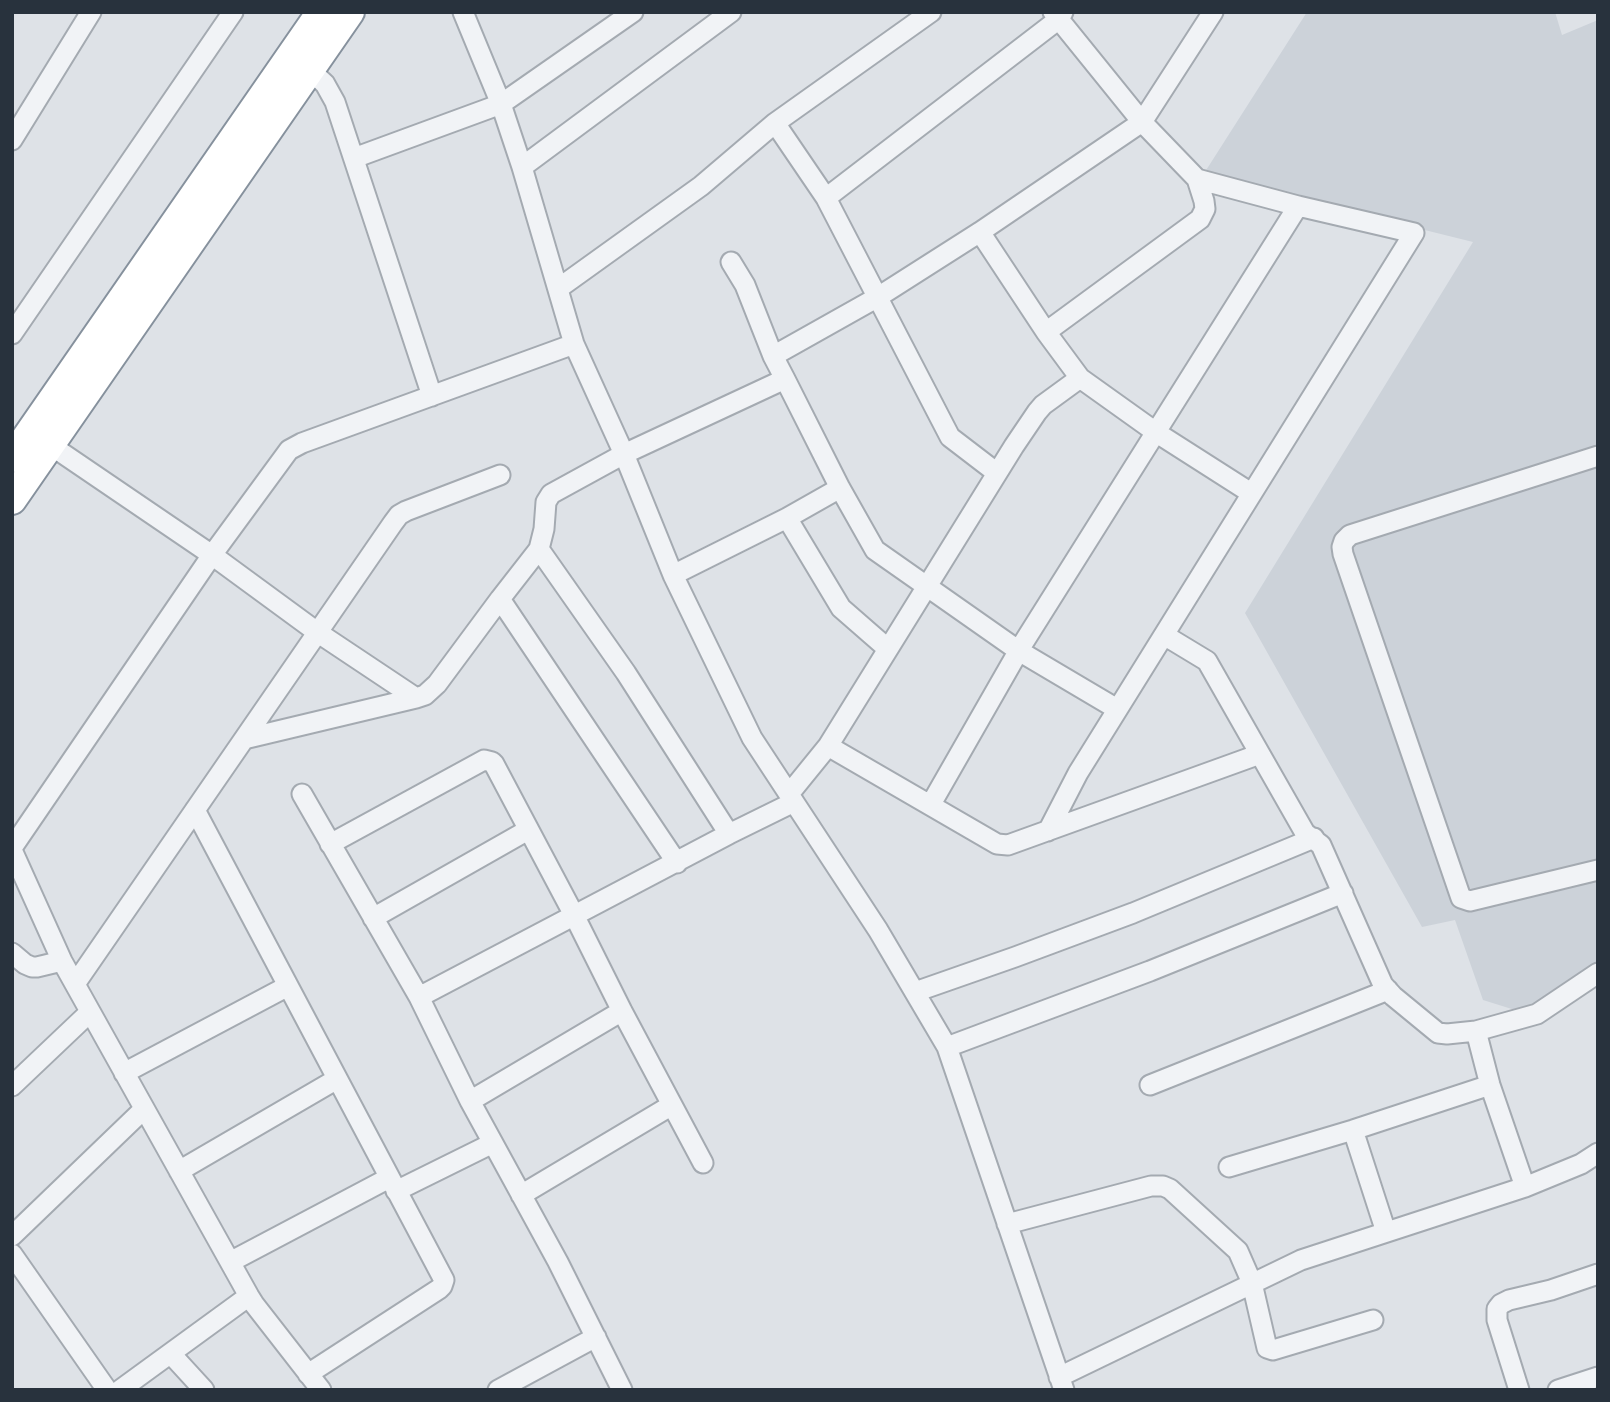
<!DOCTYPE html>
<html>
<head>
<meta charset="utf-8">
<style>
	body { margin:0 }
	#map { position:relative; width:1610px; height:1402px; overflow:hidden; background:#dee2e7; font-family:Manrope,sans-serif }
	canvas { display:block }
	.frame { position:absolute; inset:0; border:14px solid #28323d; pointer-events:none }
</style>
</head>
<body>
<div id="map">
<canvas width="1610" height="1402"></canvas>
<div class="frame"></div>
</div>
<script>
const ctx = document.querySelector('canvas').getContext('2d');
ctx.lineJoin = 'round';
function fill(path, color) {
  ctx.fillStyle = color;
  ctx.fill(path, 'evenodd');
}
function shape(rows) {
  const path = new Path2D();
  for (const r of rows) {
    path.moveTo(r[0], r[1]);
    for (let i = 2; i < r.length; i += 2) path.lineTo(r[i], r[i + 1]);
  }
  return path;
}
function strokePath(path, color, width, dash) {
  ctx.strokeStyle = color;
  ctx.lineWidth = width;
  ctx.lineCap = dash ? 'butt' : 'round';
  ctx.setLineDash(dash || []);
  ctx.stroke(path);
}
fill(shape([
	[1307,12,1555,12,1562,35,1598,20,1598,969,1531,1015,1483,1000,1455,920,1422,927,1245,613,1473,242,1203,175]
]), '#ccd2d9');
const minor = shape([
	[463,12,501,104,522,167,574,344,624,454,673,575,752,738,878,930,947,1047,1064,1390],
	[310,70,325,84,335,102,432,396],
	[775,123,826,198,950,437,997,473],
	[12,140,91,12],
	[354,158,501,104,633,12],
	[522,167,731,12],
	[826,198,1059,19,1063,12],
	[980,232,1046,332,1080,378,1157,433,1251,493],
	[731,262,745,285,773,356,785,379,840,488,875,550,1019,651,1117,709],
	[559,288,701,186,775,123,931,12],
	[1046,332,1200,219,1205,209,1204,201,1197,179,1142,122,1053,12],
	[12,334,233,12],
	[773,356,878,297,980,232,1142,122,1213,12],
	[40,438,212,555,317,632,416,698],
	[1598,456,1350,535,1344,541,1342,547,1343,554,1461,898,1470,901,1598,870],
	[787,518,841,608,888,649],
	[539,549,626,673,729,834],
	[673,575,787,518,840,488],
	[500,599,677,863],
	[1164,635,1207,661,1305,833,1321,845,1383,985,1393,996,1438,1033,1447,1034,1476,1031,1537,1014,1598,973],
	[244,739,416,698,425,695,437,684,500,599,539,549,544,529,546,502,551,494,624,454,785,379],
	[828,746,997,844,1008,845,1260,754],
	[302,794,419,997,470,1101,558,1262,622,1390],
	[789,794,828,746,1014,446,1037,412,1043,405,1080,378],
	[931,804,1022,645,1298,206],
	[195,810,444,1280,442,1286,439,1289,308,1374],
	[1048,831,1078,773,1414,233,1298,206,1197,179],
	[330,844,484,760,492,762,494,764,574,915,622,1011,703,1163],
	[12,848,212,555,289,450,302,443,574,344],
	[12,850,62,961,249,1296,254,1304,321,1390],
	[373,918,528,830],
	[12,953,25,964,32,967,37,967,62,961],
	[75,984,393,523,399,515,406,511,500,475],
	[915,992,1015,957,1133,913,1314,838],
	[419,997,729,834,794,802],
	[1476,1031,1490,1085,1525,1187],
	[947,1047,1150,971,1343,893],
	[124,1073,288,986],
	[1150,1085,1388,990],
	[12,1086,90,1012],
	[470,1101,622,1011],
	[1353,1130,1386,1232],
	[1229,1167,1353,1130,1490,1085],
	[179,1171,337,1079],
	[396,1191,493,1143],
	[521,1195,672,1105],
	[1007,1224,1151,1186,1163,1186,1170,1189,1238,1251,1252,1283,1267,1348,1273,1350,1373,1320],
	[12,1236,144,1109],
	[12,1254,107,1390],
	[230,1262,389,1178],
	[171,1354,204,1390],
	[1059,1377,1301,1260,1525,1187,1581,1164,1598,1153],
	[120,1390,249,1296],
	[498,1390,596,1337],
	[1519,1390,1497,1320,1497,1309,1501,1304,1509,1300,1551,1290,1598,1274],
	[1558,1390,1598,1377]
]);
const highway = shape([
	[12,458,321,12],
	[12,500,350,12]
]);
strokePath(minor, '#a4aab1', 23);
strokePath(highway, '#86919d', 32);
strokePath(minor, '#f1f3f6', 19);
strokePath(highway, '#fff', 28);
</script>
</body>
</html>
